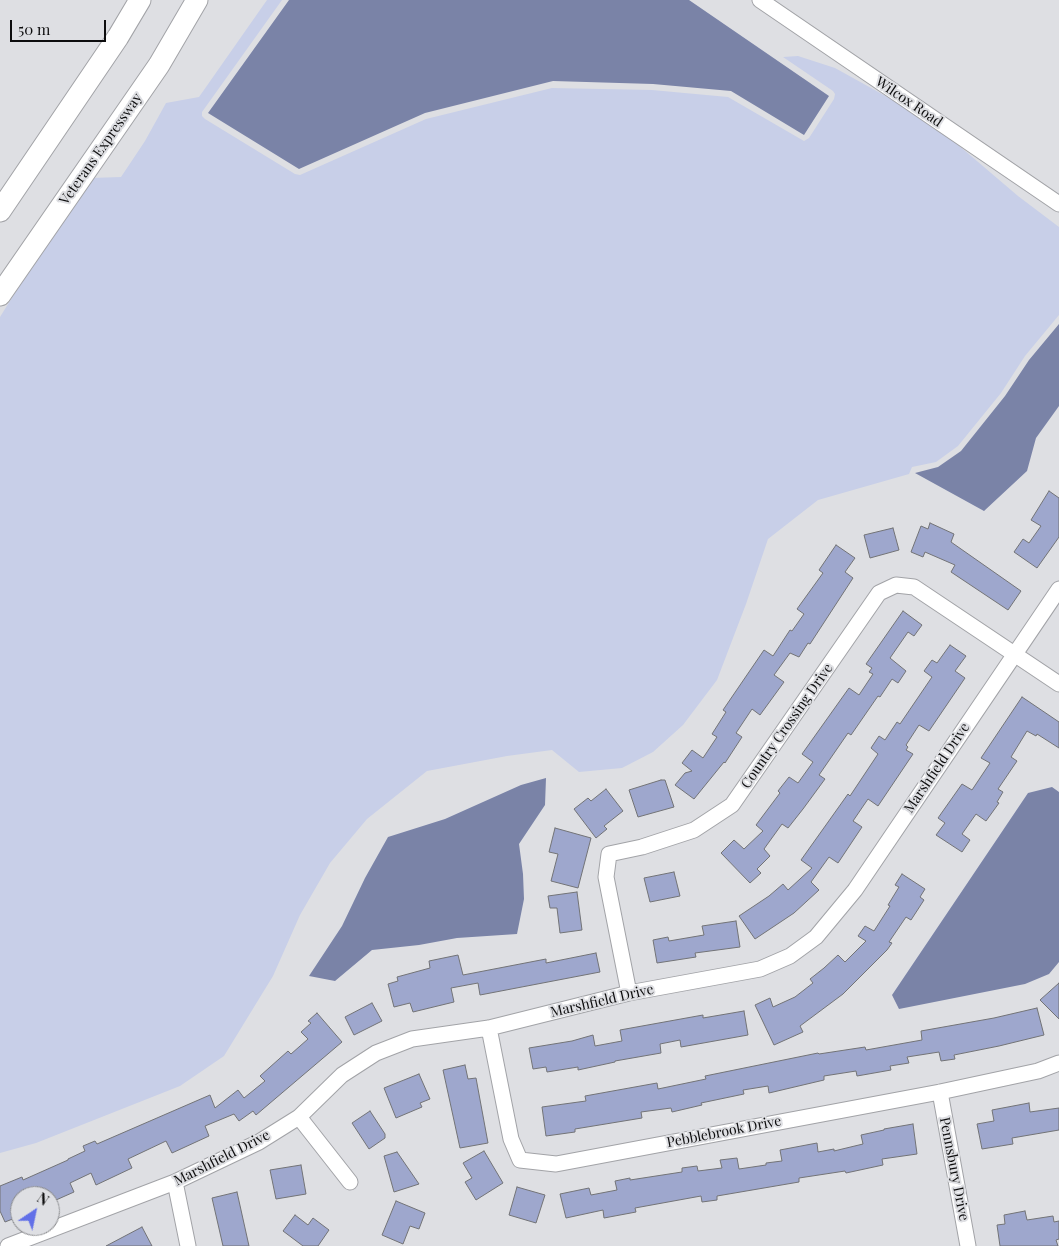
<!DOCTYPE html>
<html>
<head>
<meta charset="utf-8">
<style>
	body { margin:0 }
	#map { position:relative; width:1059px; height:1246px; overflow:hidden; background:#dedfe3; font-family:"Playfair Display",serif }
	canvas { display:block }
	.north { position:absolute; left:10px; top:1186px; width:50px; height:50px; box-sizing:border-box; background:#dedfe3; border:1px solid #8a8b8e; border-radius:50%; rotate:34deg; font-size:14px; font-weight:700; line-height:20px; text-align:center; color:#0d0d0e }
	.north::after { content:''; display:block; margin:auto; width:18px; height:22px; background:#6270e8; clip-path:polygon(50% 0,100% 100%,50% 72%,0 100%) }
	.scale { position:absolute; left:10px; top:20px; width:96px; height:22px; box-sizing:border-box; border:2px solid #0d0d0e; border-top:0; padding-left:6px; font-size:15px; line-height:18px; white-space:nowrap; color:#0d0d0e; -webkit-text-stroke:4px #dedfe3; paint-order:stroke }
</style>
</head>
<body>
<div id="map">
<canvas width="1059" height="1246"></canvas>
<div class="north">N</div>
<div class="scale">50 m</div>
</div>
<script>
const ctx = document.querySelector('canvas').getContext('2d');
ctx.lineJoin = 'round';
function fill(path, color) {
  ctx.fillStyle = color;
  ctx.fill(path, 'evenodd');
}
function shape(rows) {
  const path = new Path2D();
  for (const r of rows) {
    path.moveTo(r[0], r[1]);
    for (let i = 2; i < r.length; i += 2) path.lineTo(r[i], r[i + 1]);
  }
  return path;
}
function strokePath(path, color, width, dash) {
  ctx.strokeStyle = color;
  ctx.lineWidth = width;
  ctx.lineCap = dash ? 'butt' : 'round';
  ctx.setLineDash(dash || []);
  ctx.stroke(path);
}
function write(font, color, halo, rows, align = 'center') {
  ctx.font = font + ' "Playfair Display",serif';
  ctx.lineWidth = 4;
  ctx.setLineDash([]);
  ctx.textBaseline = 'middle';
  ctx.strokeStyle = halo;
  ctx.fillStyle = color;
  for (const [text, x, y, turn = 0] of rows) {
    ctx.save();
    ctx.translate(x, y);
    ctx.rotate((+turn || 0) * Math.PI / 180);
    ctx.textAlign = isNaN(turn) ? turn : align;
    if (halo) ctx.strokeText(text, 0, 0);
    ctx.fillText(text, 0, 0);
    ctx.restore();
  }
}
fill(shape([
	[267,0,282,0,202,112,202,116,205,119,295,174,300,175,426,119,552,88,652,90,728,97,804,141,809,138,834,99,835,94,833,91,783,57,798,56,835,68,891,99,957,144,1018,196,1059,227,1059,315,1025,356,1001,393,958,446,936,462,912,467,909,474,818,500,768,539,746,604,717,680,683,725,653,752,622,768,579,772,552,750,507,756,427,771,367,819,330,863,300,915,273,976,224,1056,180,1086,36,1143,0,1153,0,317,55,228,91,178,121,177,145,141,166,103,199,97]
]), '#c8cfe8');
fill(shape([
	[289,0,689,0,829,96,804,135,731,91,653,84,553,81,425,113,299,169,208,113],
	[1059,324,1059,406,1036,438,1027,471,984,511,915,473,938,467,961,451,1005,396,1029,360],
	[546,778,545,805,519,844,523,874,524,899,517,934,457,938,419,945,372,950,335,981,309,976,342,926,365,878,388,837,445,819,521,785],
	[1052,787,1059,792,1059,962,1049,974,1025,984,899,1009,892,995,1028,793]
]), '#7a83a7');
const building = shape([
	[1049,491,1059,498,1059,537,1037,568,1014,552,1023,539,1029,543,1041,526,1031,520,1049,491],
	[930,523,954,534,951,542,1021,591,1008,610,951,572,955,565,925,552,923,557,911,552,921,526,928,529,930,523],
	[893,528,899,550,870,558,864,535,893,528],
	[836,545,855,558,845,572,853,578,810,644,808,643,799,657,790,653,774,675,784,682,760,715,752,709,736,733,742,737,725,763,724,762,694,799,675,785,685,773,692,771,682,763,692,750,703,758,717,737,712,734,726,712,723,710,764,650,773,656,790,630,792,631,804,614,797,609,823,573,819,570,836,545],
	[903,611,922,625,914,636,908,632,890,658,906,671,898,683,892,679,880,697,878,696,851,735,848,733,819,775,825,779,803,809,788,828,782,824,764,849,770,856,757,869,761,873,750,883,721,853,734,840,744,849,763,831,756,825,780,793,778,791,789,777,798,783,813,762,802,754,849,688,859,695,873,674,869,672,872,668,866,664,903,611],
	[950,645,966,656,955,671,965,678,929,731,919,725,906,745,908,747,906,750,913,754,878,806,868,799,853,821,862,827,838,863,829,857,811,882,819,890,794,913,755,939,739,916,769,896,783,884,788,890,812,868,801,860,848,794,850,796,878,754,871,748,879,736,885,740,897,722,900,724,932,677,924,671,932,660,937,663,950,645],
	[1022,697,1059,722,1059,748,1037,734,1036,736,1027,731,1011,757,1017,761,998,789,1003,792,997,802,999,803,986,821,976,814,962,834,970,840,962,852,936,835,945,823,938,818,962,784,972,790,990,763,981,758,1022,697],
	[661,780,665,780,674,807,638,817,629,790,661,780],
	[606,789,623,811,604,826,607,829,596,838,574,809,588,798,591,801,606,789],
	[555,828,591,838,578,888,551,881,558,854,549,852,555,828],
	[674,872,680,896,650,902,644,878,674,872],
	[902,874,925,889,920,897,924,900,911,920,906,917,889,942,892,943,887,950,843,994,800,1026,803,1032,774,1045,755,1005,770,998,773,1007,795,997,813,983,810,979,824,968,838,955,845,962,866,941,858,936,865,926,874,931,890,906,888,905,899,887,895,885,902,874],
	[577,892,582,930,560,933,557,908,550,908,548,896,577,892],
	[736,921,740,947,695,953,696,957,657,963,653,940,668,937,669,941,704,935,702,926,736,921],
	[596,953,600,972,480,995,478,983,451,988,454,1002,413,1012,410,1003,394,1007,388,984,398,981,397,977,430,968,429,961,458,955,463,975,546,959,546,963,596,953],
	[1059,983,1059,1019,1040,1000,1059,983],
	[372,1003,382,1021,354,1035,345,1017,372,1003],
	[1037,1008,1044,1035,999,1046,954,1055,955,1059,941,1061,939,1052,907,1057,909,1063,890,1066,891,1070,857,1076,856,1071,824,1076,824,1080,769,1093,768,1086,743,1090,744,1094,701,1103,702,1105,672,1112,671,1108,641,1112,642,1118,575,1129,575,1132,546,1136,542,1107,586,1101,585,1096,657,1083,658,1089,706,1079,705,1076,818,1053,819,1054,865,1047,866,1050,922,1040,921,1031,994,1018,1037,1008],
	[744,1011,748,1035,681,1047,680,1040,660,1044,661,1053,615,1061,615,1062,578,1070,578,1067,547,1072,546,1067,533,1069,529,1048,572,1041,593,1035,595,1046,622,1041,620,1030,703,1015,703,1018,744,1011],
	[317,1013,342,1042,256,1115,253,1111,239,1121,234,1114,205,1126,209,1136,172,1153,166,1141,128,1159,132,1168,96,1185,91,1173,70,1183,74,1192,56,1200,54,1196,20,1196,20,1203,16,1204,20,1216,5,1222,0,1211,0,1186,22,1177,23,1180,68,1160,68,1159,85,1151,83,1146,95,1141,97,1144,210,1095,215,1108,238,1090,244,1098,265,1081,260,1076,288,1051,291,1054,308,1039,301,1032,311,1023,308,1021,317,1013],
	[465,1065,468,1079,476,1078,488,1143,460,1148,443,1070,465,1065],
	[419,1074,430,1099,420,1103,422,1107,396,1118,384,1088,419,1074],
	[1029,1103,1030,1112,1059,1108,1059,1130,1012,1138,1013,1144,982,1149,977,1124,994,1121,992,1110,1029,1103],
	[370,1111,385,1134,385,1138,369,1149,352,1123,370,1111],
	[913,1124,917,1154,882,1159,883,1165,846,1173,845,1171,799,1178,799,1182,717,1196,717,1200,702,1202,701,1196,635,1208,636,1212,604,1218,603,1210,566,1218,560,1194,589,1188,591,1195,617,1190,615,1181,630,1178,630,1180,682,1172,682,1168,697,1166,698,1171,722,1168,720,1160,737,1158,739,1169,766,1165,766,1163,782,1161,780,1150,817,1143,818,1152,834,1149,834,1151,863,1144,861,1135,884,1130,884,1129,913,1124],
	[484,1151,503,1183,476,1200,465,1182,472,1178,463,1163,484,1151],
	[397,1152,419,1184,394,1192,384,1156,397,1152],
	[301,1165,306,1194,276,1199,270,1170,301,1165],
	[517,1187,545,1195,536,1223,509,1215,517,1187],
	[237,1192,249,1246,223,1246,212,1198,237,1192],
	[396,1201,425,1213,419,1229,410,1226,403,1244,382,1235,396,1201],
	[1025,1211,1027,1220,1053,1216,1054,1222,1059,1221,1059,1239,1056,1240,1058,1246,1000,1246,997,1225,1005,1224,1004,1215,1025,1211],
	[295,1215,308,1225,313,1218,329,1230,318,1246,303,1246,283,1231,295,1215],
	[142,1227,152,1246,106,1246,142,1227]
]);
fill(building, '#9ea7cd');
strokePath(building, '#727376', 1);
const minor = shape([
	[760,0,1059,204],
	[629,993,606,877,609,854,642,847,694,830,732,805,879,593,896,585,914,587,1059,684],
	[489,1028,511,1139,520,1160,556,1164,940,1092,1038,1071,1059,1063],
	[940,1092,968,1246],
	[299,1117,350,1182],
	[175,1182,188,1246],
	[8,1246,175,1182,259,1142,299,1117,342,1075,376,1053,412,1039,489,1028,629,993,760,969,790,956,816,937,855,890,1059,589]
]);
const highway = shape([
	[0,211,118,37,140,0],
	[0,295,159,65,197,0]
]);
strokePath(minor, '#a2a3a7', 17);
strokePath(highway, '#a2a3a7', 23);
strokePath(minor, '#fff', 15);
strokePath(highway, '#fff', 21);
write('14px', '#0d0d0e', '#dedfe3', [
	["Wilcox Road",909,102,34],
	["Veterans Expressway",101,149,-55],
	["Country Crossing Drive",787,726,-55],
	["Marshfield Drive",937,768,-56],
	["Marshfield Drive",602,1001,-13],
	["Pebblebrook Drive",724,1132,-11],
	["Marshfield Drive",222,1158,-27],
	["Pennsbury Drive",954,1169,79]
]);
</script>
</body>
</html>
